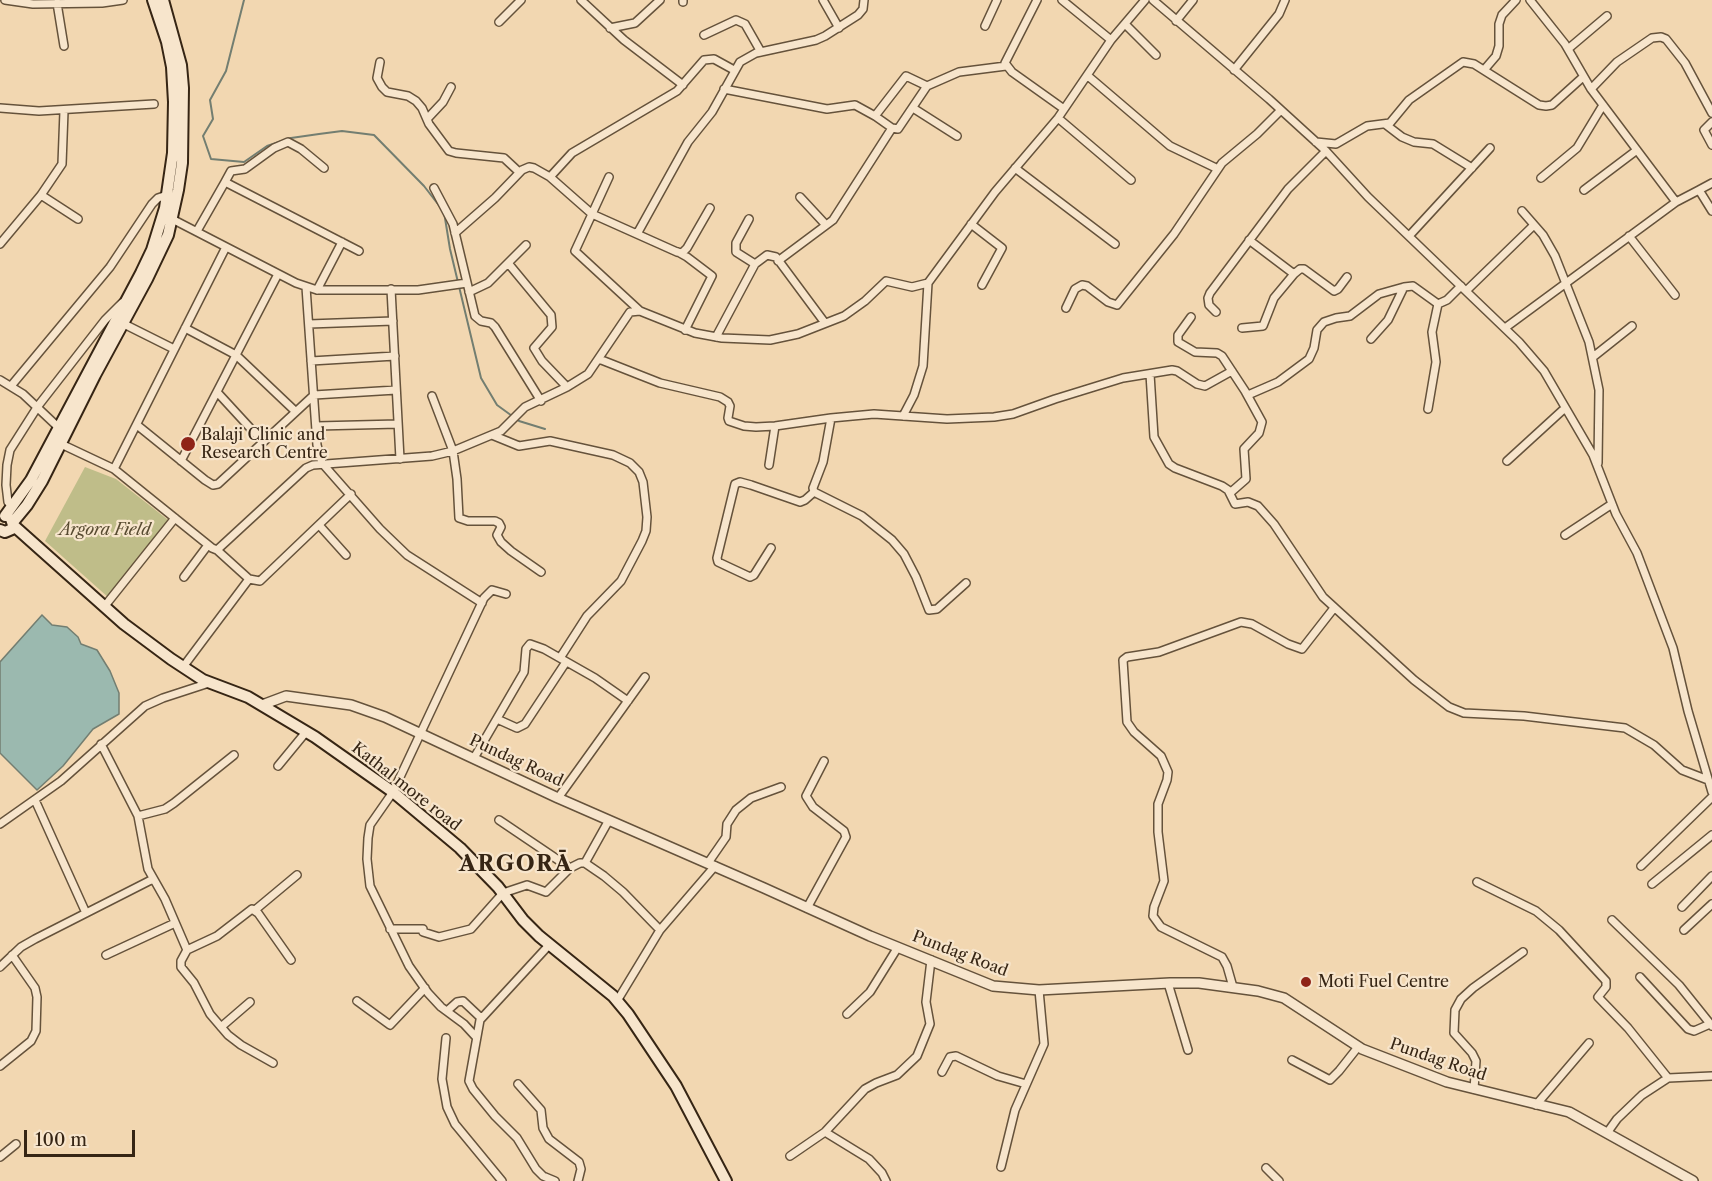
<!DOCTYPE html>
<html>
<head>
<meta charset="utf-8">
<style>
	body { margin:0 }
	#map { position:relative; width:1712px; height:1181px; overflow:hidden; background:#f2d7b1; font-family:"Libre Caslon Text",serif }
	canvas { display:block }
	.scale { position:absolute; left:24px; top:1130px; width:111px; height:27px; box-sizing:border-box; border:3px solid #362514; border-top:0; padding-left:8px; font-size:18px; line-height:21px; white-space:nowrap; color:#362514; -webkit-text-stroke:4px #f7e5cc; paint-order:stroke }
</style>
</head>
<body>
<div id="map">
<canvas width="1712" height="1181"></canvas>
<div class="scale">100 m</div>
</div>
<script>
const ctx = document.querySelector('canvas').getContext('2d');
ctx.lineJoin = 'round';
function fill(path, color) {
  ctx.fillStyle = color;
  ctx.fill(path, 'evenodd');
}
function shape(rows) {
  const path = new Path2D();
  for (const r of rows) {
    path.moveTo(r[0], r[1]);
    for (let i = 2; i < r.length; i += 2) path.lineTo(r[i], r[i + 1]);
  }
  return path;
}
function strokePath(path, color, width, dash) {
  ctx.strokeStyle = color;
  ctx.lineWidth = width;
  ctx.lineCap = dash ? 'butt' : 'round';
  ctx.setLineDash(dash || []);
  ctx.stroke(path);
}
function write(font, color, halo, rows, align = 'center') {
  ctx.font = font + ' "Libre Caslon Text",serif';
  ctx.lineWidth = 4.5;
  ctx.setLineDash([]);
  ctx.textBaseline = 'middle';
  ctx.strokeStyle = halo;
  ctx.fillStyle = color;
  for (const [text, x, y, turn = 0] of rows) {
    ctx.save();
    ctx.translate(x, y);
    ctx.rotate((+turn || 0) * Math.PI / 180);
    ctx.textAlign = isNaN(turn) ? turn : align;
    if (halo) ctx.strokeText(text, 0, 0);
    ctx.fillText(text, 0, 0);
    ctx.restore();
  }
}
fill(shape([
	[85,467,116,479,172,523,109,598,45,541]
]), '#bfbd89');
const water = shape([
	[42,615,52,625,67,627,78,637,81,644,97,650,110,671,119,693,119,714,93,729,63,766,37,790,0,753,0,662,42,615]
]);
fill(water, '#9bb9af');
strokePath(water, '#737e71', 1.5);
strokePath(shape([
	[244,0,226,71,210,100,213,119,203,136,211,159,244,162,267,146,291,138,319,134,342,131,374,135,424,186,444,212,450,249,481,378,497,405,519,421,545,429]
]), '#737e71', 2);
const minor = shape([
	[5,0,33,4,102,3,123,0],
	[581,0,624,40,683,85],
	[683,0,683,2],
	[823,0,839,28],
	[1037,0,1005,63,1012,72,1064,109],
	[1062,0,1111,40],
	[1153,0,1269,99,1326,151,1368,197,1519,342,1544,371,1593,455,1616,514,1637,553,1673,648,1688,711,1712,792],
	[57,3,64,46],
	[1176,21,1193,0],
	[499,22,521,0],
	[1125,24,1156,55],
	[985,26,997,0],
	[610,28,635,23,660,0],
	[704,35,736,20,745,24,761,52],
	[1568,49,1607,16],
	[380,62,377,78,382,87,387,92,408,96,416,101,422,108,429,124,449,151,456,153,504,158,519,172],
	[1234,70,1279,14,1285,0],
	[1484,70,1496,56,1499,46,1499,24,1502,15,1516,0],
	[1088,76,1170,146,1218,169],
	[724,89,827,109,855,105,875,116,906,76,927,86,959,72,1006,66],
	[1591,89,1617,62,1652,38,1661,37,1666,39,1685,63,1712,113],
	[0,108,39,111,154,104],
	[913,108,957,136],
	[875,116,892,128,898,129,927,86],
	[1058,118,1131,180],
	[427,119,443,102,451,87],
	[1712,122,1704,130,1712,145],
	[1385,124,1402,137,1414,142,1433,144,1472,168],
	[1316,142,1336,144,1367,126,1390,123,1409,100,1463,62,1474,64,1539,105,1546,106,1552,105,1583,77],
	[1015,168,1115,244],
	[550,177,572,153,677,91,704,60,714,59,734,70],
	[609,177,575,251,640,311],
	[1541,178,1577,148,1603,105],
	[225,182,231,171,245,169,274,148,288,142,301,149,324,168],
	[434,188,453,224,475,316,481,321,491,323,495,327,541,401],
	[1584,190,1637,150],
	[1699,190,1712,183],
	[41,195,78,219],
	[800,197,826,225],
	[1676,202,1699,190,1712,211],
	[1522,211,1543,235,1555,256,1589,342,1599,390,1598,463],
	[172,219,296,283,317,290,418,290,467,283],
	[749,219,736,243,736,252,755,264,767,255,776,257,825,323],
	[971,224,1002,248,982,285],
	[197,231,225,182,359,251],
	[455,233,495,198,522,170,529,167,534,168,550,177,592,214,677,252,682,253,687,248,710,208],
	[637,234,688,142,712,112,740,62,756,53,816,40,825,36,858,15,863,9,864,0],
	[1410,235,1490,148],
	[1629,236,1675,295],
	[1249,240,1294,274,1300,269,1304,269,1334,291,1338,289,1347,277],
	[0,244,41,195,62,164,64,111],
	[678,252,687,257,712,276,685,330],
	[778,261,833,220,892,128],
	[508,263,551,315,552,327,534,348,542,361,567,387],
	[306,287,317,445,322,463,380,529,407,555,482,603],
	[391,289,400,459],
	[317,290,342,242],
	[1466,291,1534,225],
	[469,292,488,283,526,245],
	[1066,308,1075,289,1082,285,1087,286,1108,302,1117,305,1174,234,1222,163,1257,134,1281,110],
	[1216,312,1209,305,1208,298,1210,293,1288,189,1326,151],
	[1191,317,1178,335,1178,342,1195,352,1217,353,1222,356,1245,391,1262,422,1259,433,1244,449,1246,479,1230,493],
	[124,324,174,349],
	[309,324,393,321],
	[185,328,236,355,295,411],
	[1242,328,1263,326,1274,298,1294,274],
	[1505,328,1676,202,1591,89,1565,44,1530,0],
	[716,337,755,264],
	[1371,339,1388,320,1404,287,1413,286,1438,304,1447,300,1461,286],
	[1593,357,1632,326],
	[599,359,660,383,720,397,728,402,730,406,728,418,729,421,744,426,756,427,775,426,831,418,874,414,947,419,994,417,1013,414,1055,399,1123,378,1172,370,1177,371,1197,384,1205,386,1232,371],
	[311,361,395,356],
	[1150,374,1154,437,1169,464,1175,468,1222,486,1228,490,1235,504,1248,502,1258,506,1274,524,1323,597,1414,680,1449,707,1464,713,1524,716,1625,728,1654,745,1682,770,1708,780],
	[0,380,23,394,58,427],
	[11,386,110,267,152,204,158,198,167,195],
	[217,392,263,442],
	[1248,395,1278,382,1309,359,1314,348,1317,330,1324,322,1336,318,1350,316,1379,294,1404,287],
	[432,396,453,451,457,479,459,518,468,521,495,521,499,523,501,527,497,535,501,542,511,551,541,572],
	[1428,409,1436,362,1432,332,1438,304],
	[903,416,914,395,923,366,928,283],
	[831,418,823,462,813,488,814,492,862,516,892,540,904,554,916,577,929,610,937,609,966,583],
	[137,425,205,480,213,485,218,484,314,395,396,390],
	[317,426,398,424],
	[492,435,519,446,550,441,613,455,630,463,639,472,643,482,647,517,646,531,642,541,621,581,587,616,560,658],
	[61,444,114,469,212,548,217,550,306,468,313,465,432,456,453,451,501,431,525,407,567,387,588,374,630,312,640,311,695,333,722,338,770,340,798,334,844,316,865,301,886,281,912,287,928,283,995,192,1058,118,1111,40,1145,0],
	[181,461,278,274],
	[1507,461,1565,408],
	[769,465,775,426],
	[114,469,226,247],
	[12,506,8,502,6,485,7,465,10,450,38,406,105,320,122,303],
	[319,525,346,555],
	[1565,535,1612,504],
	[771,548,754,575,750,577,718,562,717,558,735,484,740,482,751,485,800,502,805,500,814,492],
	[217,550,249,579,260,581,351,494],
	[184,577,208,545],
	[104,607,175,518],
	[183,667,249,579],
	[497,719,517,728,525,724,566,662],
	[101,744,138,816,148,869,165,899,187,950,181,961,181,967,194,983,210,1014,228,1035,241,1045,273,1063],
	[474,758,524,672,526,649,530,644,544,649,595,678,628,701],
	[278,766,306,732],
	[558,798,645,677],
	[35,800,86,913],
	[138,816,165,809,174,803,234,755],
	[499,820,570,868],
	[0,824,61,781,145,706,163,698,209,683],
	[585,863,609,820],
	[708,863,726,837,727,824,736,810,751,798,781,787],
	[1641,866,1712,797],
	[1477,882,1536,911,1559,930,1606,981,1606,987,1598,997,1628,1028,1668,1078],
	[1652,884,1712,835],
	[1682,907,1712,876],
	[807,908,846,837,844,831,813,807,806,796,824,761],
	[255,910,297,875],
	[1612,920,1679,985,1712,1026],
	[390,929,423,929],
	[1684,930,1712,904],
	[423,932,439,937,471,929,503,893,527,885,546,892,570,868,580,863,585,863,604,876,623,892,660,930],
	[550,944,480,1020,469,1081,473,1089,495,1116,517,1138,536,1169,543,1176,555,1181],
	[187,950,217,936,252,909,258,913,291,960],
	[106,955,175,923],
	[0,967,21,947,35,939,153,879],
	[1640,977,1688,1029,1694,1031,1710,1024],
	[1168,983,1188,1050],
	[1233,987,1227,966,1222,957,1161,927,1153,916,1154,907,1164,881,1158,832,1158,804,1167,780,1168,772,1161,756,1134,732,1127,722,1123,660,1127,657,1159,652,1241,622,1252,624,1288,644,1302,649,1334,608],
	[357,1001,390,1025,425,988],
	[617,1001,660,930,715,866],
	[447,1011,457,1002,463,1001,481,1018],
	[847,1014,870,992,898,947],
	[221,1027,250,1002],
	[476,1037,464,1024,441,1007,428,993,409,966,370,886,367,859,368,838,370,825,393,792,484,598,492,590,506,594],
	[446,1038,442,1079,447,1107,455,1124,502,1181],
	[1292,1060,1330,1080,1339,1071,1358,1047],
	[0,1066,31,1041,36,1031,37,997,35,988,12,955],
	[942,1072,950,1057,956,1056,998,1076,1026,1084],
	[518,1084,541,1110,543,1128,549,1139,579,1162,581,1169,578,1181],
	[1474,1089,1476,1061,1472,1053,1454,1033,1455,1010,1461,999,1473,988,1523,952],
	[1536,1105,1589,1043],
	[825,1132,869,1159,882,1173,886,1181],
	[1607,1133,1617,1119,1642,1095,1668,1078,1712,1076],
	[790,1156,825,1132,865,1089,876,1083,897,1075,917,1056,930,1024,926,1002,931,960],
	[0,1157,16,1144],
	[1001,1167,1015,1110,1044,1044,1039,990],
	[1266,1168,1279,1181]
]);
const tertiary = shape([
	[262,705,286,696,351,705,385,717,558,798,764,888,870,936,993,986,1039,990,1170,983,1199,983,1258,991,1284,998,1362,1049,1447,1082,1569,1112,1693,1181]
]);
const secondary = shape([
	[5,516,31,480,141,273,152,250,165,208,173,153,174,102,172,67,167,42,153,0],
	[13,522,27,505,42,481,95,375,147,279,168,235,178,190,182,163,183,88,181,65,163,0],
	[13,525,124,624,171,659,203,680,248,697,315,737,393,792,460,848,498,887,523,920,539,936,613,996,628,1014,676,1086,726,1181],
	[0,530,5,532,12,529,13,525,11,519]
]);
strokePath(minor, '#65523b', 10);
strokePath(tertiary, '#65523b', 12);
strokePath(secondary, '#362514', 14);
strokePath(minor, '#f7e5cc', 7);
strokePath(tertiary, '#f7e5cc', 9);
strokePath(secondary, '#f7e5cc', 10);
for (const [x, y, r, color] of [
	[188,444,8,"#8f2418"],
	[1306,982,6,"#8f2418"]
]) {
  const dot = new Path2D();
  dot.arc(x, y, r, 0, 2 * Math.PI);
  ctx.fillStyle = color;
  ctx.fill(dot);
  strokePath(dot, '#f7e5cc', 2);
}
write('16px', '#362514', '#f7e5cc', [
	["Balaji Clinic and",201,435],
	["Research Centre",201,453],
	["Moti Fuel Centre",1318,982]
], 'left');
write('italic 16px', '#584b31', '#f7e5cc', [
	["Argora Field",105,530]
]);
write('16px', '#362514', '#f7e5cc', [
	["Pundag Road",516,761,25],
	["Kathal more road",406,787,38],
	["Pundag Road",960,954,21],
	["Pundag Road",1438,1060,19]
]);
ctx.letterSpacing = '1.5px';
write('bold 22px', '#362514', '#f7e5cc', [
	["ARGORĀ",516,865]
]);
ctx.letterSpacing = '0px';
</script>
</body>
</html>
